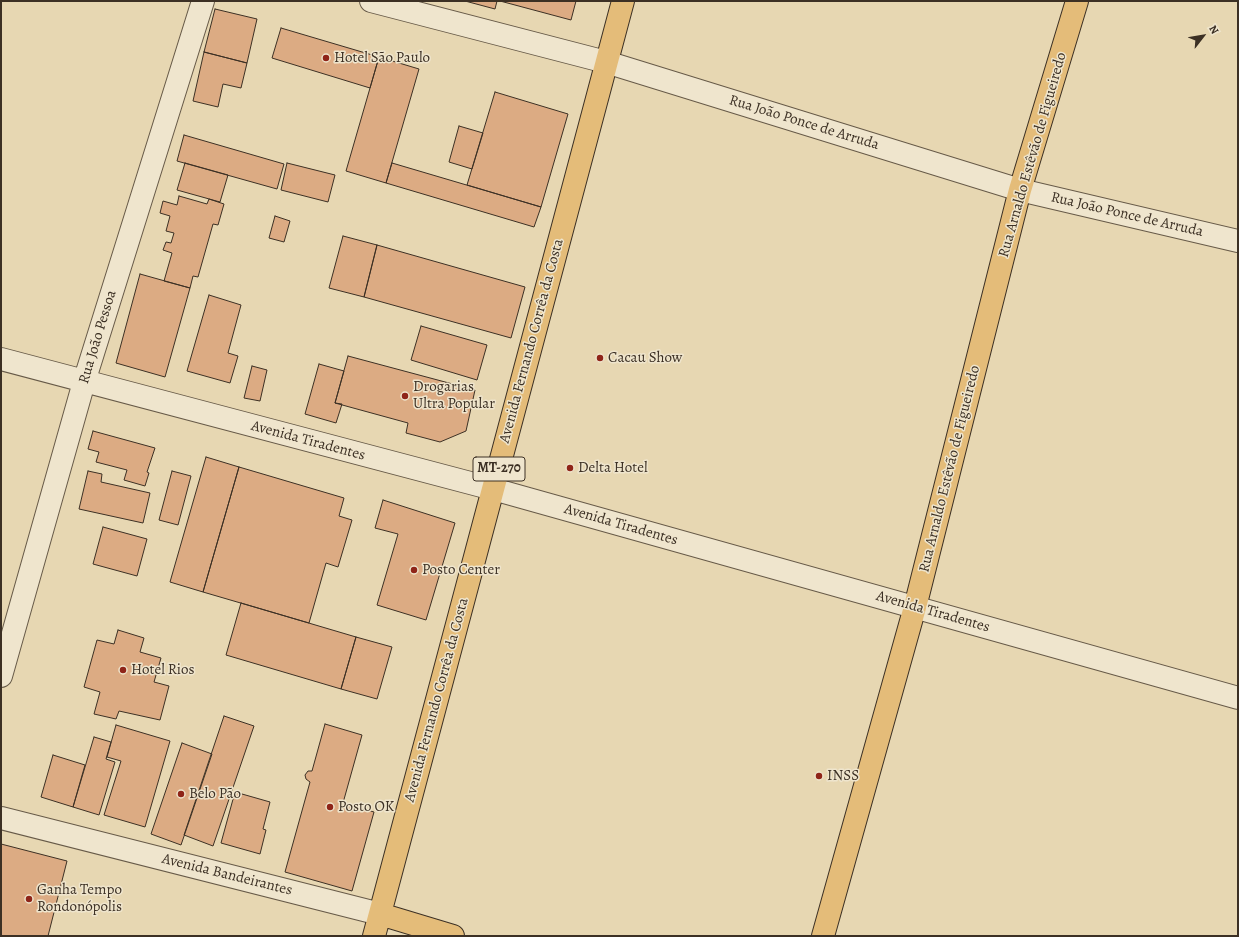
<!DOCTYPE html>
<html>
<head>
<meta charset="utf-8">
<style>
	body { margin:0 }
	#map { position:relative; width:1239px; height:937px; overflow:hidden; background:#e7d7b2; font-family:Alegreya,serif }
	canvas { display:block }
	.frame { position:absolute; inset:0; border:2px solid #3c3024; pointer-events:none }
	.north { position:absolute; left:1183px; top:16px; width:40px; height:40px; -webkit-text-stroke:3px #efe5cd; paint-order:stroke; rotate:59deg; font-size:11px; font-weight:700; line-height:16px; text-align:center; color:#3c3024 }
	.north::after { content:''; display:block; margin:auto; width:14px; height:18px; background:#3c3024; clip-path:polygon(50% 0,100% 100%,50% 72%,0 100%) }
</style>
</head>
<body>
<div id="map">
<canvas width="1239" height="937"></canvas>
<div class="frame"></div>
<div class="north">N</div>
</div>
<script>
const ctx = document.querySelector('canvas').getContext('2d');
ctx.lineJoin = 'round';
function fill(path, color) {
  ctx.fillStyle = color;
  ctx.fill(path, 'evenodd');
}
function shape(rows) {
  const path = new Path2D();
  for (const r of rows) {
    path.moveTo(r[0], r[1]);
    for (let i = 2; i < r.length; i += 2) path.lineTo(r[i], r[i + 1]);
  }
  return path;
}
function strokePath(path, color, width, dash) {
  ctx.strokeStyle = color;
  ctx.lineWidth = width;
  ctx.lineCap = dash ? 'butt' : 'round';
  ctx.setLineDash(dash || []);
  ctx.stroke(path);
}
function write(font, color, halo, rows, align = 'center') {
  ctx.font = font + ' Alegreya,serif';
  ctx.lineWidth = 3;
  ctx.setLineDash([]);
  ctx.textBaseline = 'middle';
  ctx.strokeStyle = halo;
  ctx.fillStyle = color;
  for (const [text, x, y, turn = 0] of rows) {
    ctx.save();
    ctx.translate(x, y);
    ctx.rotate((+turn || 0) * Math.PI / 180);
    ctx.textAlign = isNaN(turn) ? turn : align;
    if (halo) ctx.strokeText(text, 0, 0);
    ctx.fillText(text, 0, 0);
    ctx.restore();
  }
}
const building = shape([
	[465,1,497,1,495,9,465,1],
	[500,1,576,1,571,20,500,1],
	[215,9,257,19,247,63,204,52,215,9],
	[281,28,379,57,370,88,272,58,281,28],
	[204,52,247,63,241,88,223,84,218,107,193,101,204,52],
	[379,57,419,69,386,183,346,171,379,57],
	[495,92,568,114,541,207,467,185,495,92],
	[459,126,483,133,472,169,449,162,459,126],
	[184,135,284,164,277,189,177,161,184,135],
	[185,163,228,175,220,202,177,190,185,163],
	[287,163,335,175,328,202,281,190,287,163],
	[392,163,541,207,534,227,386,183,392,163],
	[179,196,207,204,209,199,224,204,218,225,213,224,198,277,193,276,190,288,164,281,172,253,163,250,166,242,171,243,174,233,166,231,170,216,160,213,163,201,177,205,179,196],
	[275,216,290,221,284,242,269,238,275,216],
	[343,236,377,245,364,297,329,288,343,236],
	[377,245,525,287,511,338,364,297,377,245],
	[140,274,190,288,165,377,116,363,140,274],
	[209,295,241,305,228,353,238,356,230,383,187,371,209,295],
	[421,326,487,345,477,380,411,360,421,326],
	[348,356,475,390,466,431,440,442,406,433,408,423,335,403,348,356],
	[319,364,344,371,335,403,342,404,336,423,305,414,319,364],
	[252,366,267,370,260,401,244,398,252,366],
	[93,431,155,448,147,472,149,473,145,486,124,480,127,470,96,462,99,452,88,449,93,431],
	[206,457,239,467,203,592,170,582,206,457],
	[239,467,344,498,339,516,352,520,338,567,326,563,309,623,203,592,239,467],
	[88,471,102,474,101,482,150,493,143,523,79,509,88,471],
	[172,471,191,476,178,525,159,520,172,471],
	[383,500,455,523,426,620,377,605,398,534,375,528,383,500],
	[103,527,147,539,137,576,93,564,103,527],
	[241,603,356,637,341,689,226,655,241,603],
	[118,630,144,638,140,652,161,658,154,682,169,686,160,720,119,711,116,719,94,714,100,692,84,687,97,640,114,644,118,630],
	[356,637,392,647,377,699,341,689,356,637],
	[224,716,254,726,213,846,184,835,224,716],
	[325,724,362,735,343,803,374,812,352,891,285,872,310,782,306,779,305,775,308,771,312,771,325,724],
	[116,725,170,741,145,827,104,815,121,761,107,757,116,725],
	[94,737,111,742,106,759,115,762,99,815,73,807,94,737],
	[182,743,212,754,181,845,151,834,182,743],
	[53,755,85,765,73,807,41,797,53,755],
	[235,792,270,802,263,829,266,830,260,854,221,843,235,792],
	[1,844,67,861,48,936,1,936,1,844]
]);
fill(building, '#dcab83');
strokePath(building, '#3c3024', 1);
const minor = shape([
	[371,1,606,62,1020,190,1238,241],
	[1,359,493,489],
	[1,676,84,382,203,1],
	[1,818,380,914]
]);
const tertiary = shape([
	[493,489,1238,698]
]);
const primary = shape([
	[380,914,453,936],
	[374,936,623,1],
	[823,936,915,607,1020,190,1077,1]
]);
strokePath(minor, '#675a48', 24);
strokePath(tertiary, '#675a48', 24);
strokePath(primary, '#3c3024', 24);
strokePath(minor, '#efe5cd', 22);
strokePath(tertiary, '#efe5cd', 22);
strokePath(primary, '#e4bc79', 22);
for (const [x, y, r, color] of [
	[326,58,4,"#8f2418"],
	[600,358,4,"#8f2418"],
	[405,396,4,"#8f2418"],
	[570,468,4,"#8f2418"],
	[414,570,4,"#8f2418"],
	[123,670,4,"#8f2418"],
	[819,776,4,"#8f2418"],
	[181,794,4,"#8f2418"],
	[330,807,4,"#8f2418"],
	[29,899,4,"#8f2418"]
]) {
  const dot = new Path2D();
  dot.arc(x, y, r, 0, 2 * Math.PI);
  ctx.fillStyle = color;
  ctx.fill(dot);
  strokePath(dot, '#efe5cd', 1.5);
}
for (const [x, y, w] of [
	[499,469,52]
]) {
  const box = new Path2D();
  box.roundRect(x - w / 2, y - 12, w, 24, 3);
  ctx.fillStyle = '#efe5cd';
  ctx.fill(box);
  strokePath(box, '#3c3024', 1);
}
write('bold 14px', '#3c3024', null, [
	["MT-270",499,469]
]);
write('15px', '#3c3024', '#efe5cd', [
	["Hotel São Paulo",334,58],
	["Cacau Show",608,358],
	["Drogarias",413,387],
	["Ultra Popular",413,404],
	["Delta Hotel",578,468],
	["Posto Center",422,570],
	["Hotel Rios",131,670],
	["INSS",827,776],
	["Belo Pão",189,794],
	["Posto OK",338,807],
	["Ganha Tempo",37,890],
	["Rondonópolis",37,907]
], 'left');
write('15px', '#3c3024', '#efe5cd', [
	["Rua João Ponce de Arruda",804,123,17],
	["Rua Arnaldo Estêvão de Figueiredo",1033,155,-74],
	["Rua João Ponce de Arruda",1127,215,13],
	["Rua João Pessoa",98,337,-73],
	["Avenida Fernando Corrêa da Costa",532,341,-75],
	["Avenida Tiradentes",308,441,15],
	["Rua Arnaldo Estêvão de Figueiredo",950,469,-76],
	["Avenida Tiradentes",621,525,16],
	["Avenida Tiradentes",933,612,16],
	["Avenida Fernando Corrêa da Costa",437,700,-75],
	["Avenida Bandeirantes",227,875,14]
]);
</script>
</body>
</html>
